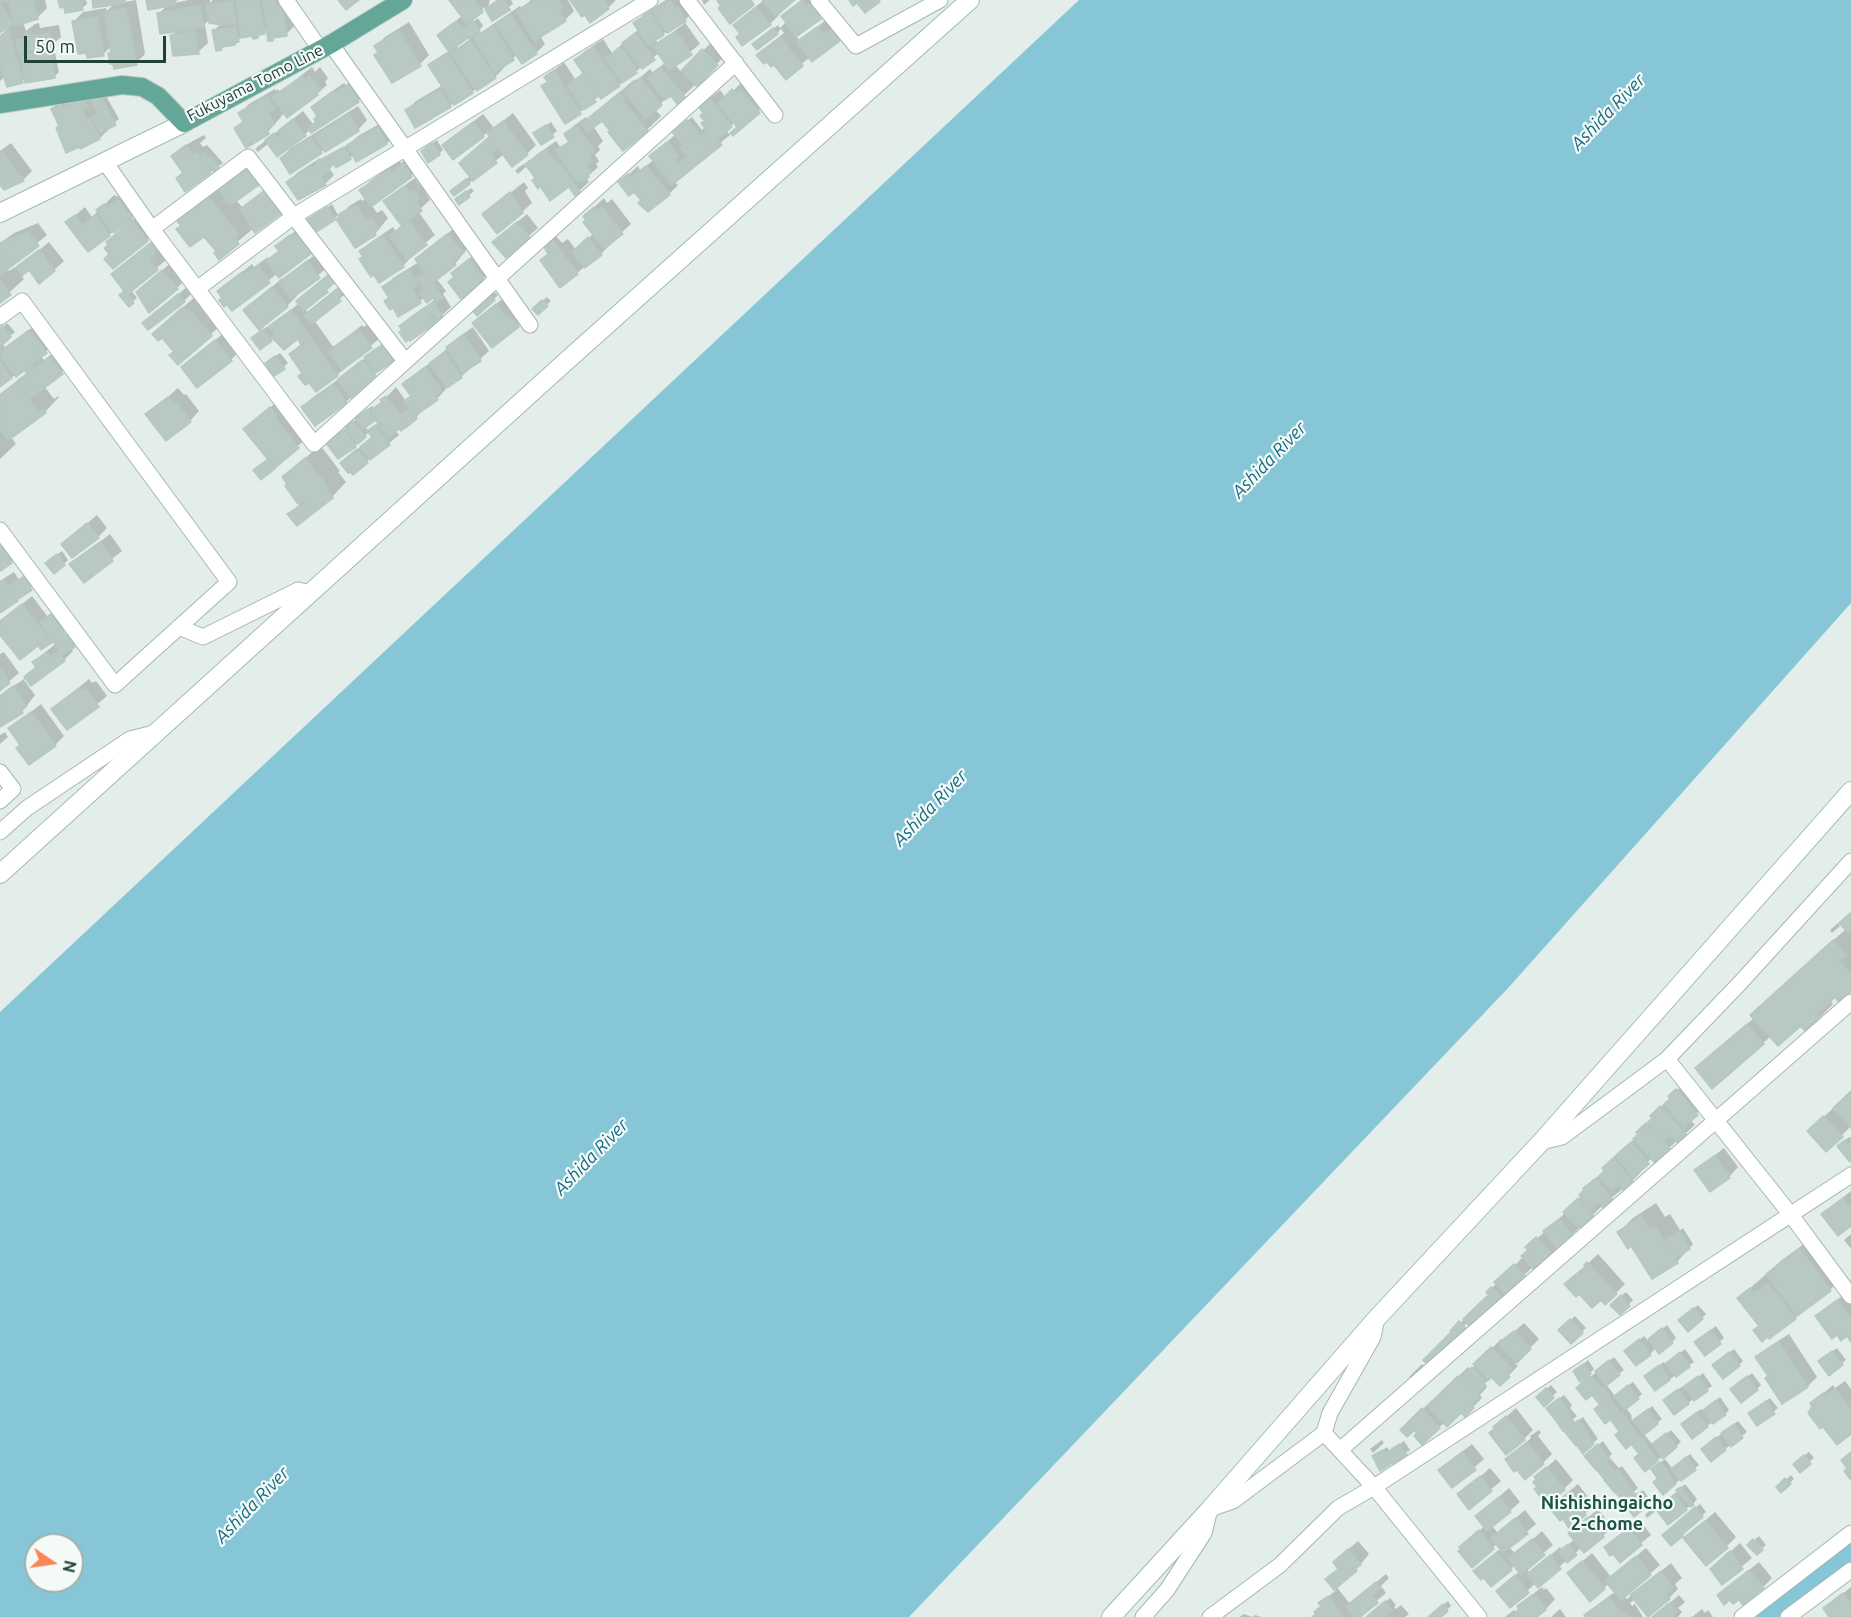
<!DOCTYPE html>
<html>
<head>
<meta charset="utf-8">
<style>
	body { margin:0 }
	#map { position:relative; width:1851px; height:1617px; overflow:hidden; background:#e3eeea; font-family:Ubuntu,sans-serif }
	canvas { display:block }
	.north { position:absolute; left:24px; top:1533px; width:60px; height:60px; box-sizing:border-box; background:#f4faf7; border:2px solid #a0b0ab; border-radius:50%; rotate:103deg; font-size:16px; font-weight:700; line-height:24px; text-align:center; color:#21413a }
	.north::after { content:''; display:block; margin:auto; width:21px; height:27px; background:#fc8653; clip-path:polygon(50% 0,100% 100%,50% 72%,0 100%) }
	.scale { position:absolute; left:24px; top:36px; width:142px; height:27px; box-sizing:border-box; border:3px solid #21413a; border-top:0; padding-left:8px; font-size:18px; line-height:21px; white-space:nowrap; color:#21413a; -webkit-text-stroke:4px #f4faf7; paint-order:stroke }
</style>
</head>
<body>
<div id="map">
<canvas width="1851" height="1617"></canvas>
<div class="north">N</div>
<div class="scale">50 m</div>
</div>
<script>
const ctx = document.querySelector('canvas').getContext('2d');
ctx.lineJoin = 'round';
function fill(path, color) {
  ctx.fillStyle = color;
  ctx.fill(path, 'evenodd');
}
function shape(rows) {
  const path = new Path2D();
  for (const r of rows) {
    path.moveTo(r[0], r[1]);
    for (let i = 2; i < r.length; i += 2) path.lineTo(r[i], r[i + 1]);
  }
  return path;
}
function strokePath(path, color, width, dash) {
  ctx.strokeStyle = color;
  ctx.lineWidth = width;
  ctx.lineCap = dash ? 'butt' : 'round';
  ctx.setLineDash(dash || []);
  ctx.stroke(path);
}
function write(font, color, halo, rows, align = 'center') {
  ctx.font = font + ' Ubuntu,sans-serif';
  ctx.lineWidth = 4.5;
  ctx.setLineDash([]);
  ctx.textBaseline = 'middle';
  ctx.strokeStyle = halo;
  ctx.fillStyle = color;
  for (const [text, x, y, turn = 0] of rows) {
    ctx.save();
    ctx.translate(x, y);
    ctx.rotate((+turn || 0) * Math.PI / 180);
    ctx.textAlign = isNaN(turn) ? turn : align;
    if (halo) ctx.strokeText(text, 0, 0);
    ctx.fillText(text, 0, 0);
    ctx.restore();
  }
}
fill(shape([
	[1079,0,1851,0,1851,603,1510,986,909,1617,0,1617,0,1012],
	[36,1545,72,1545,72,1581,36,1581]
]), '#87c6d7');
fill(shape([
	[0,0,45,0,47,8,38,17,23,22,26,31,35,24,39,23,40,28,59,25,61,37,48,49,54,48,59,72,54,77,26,78,22,81,5,76,0,81,0,36,9,27,0,31],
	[60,0,86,0,87,4,82,8],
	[94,0,126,0,124,2,136,0,145,54,136,63,110,53,112,51,112,46,103,54,74,21,83,12,106,8,107,11,115,3],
	[148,0,178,0,174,3,188,0,210,0,210,3,213,0,291,0,295,25,286,35,275,36,272,39,268,29,258,37,253,35,242,36,238,41,225,45,221,49,214,30,221,24,210,19,205,24,208,43,198,52,172,35,177,30,158,14,168,5],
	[451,0,490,0,488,7,498,0,511,0,513,4,493,19,485,7,466,23,468,25,478,18,483,26,478,31,480,33,520,6,521,8,531,0,568,0,574,11,565,20,540,36,545,44,536,53,517,55,503,66,504,68,495,77,450,106,407,110,416,101,443,85,430,66,450,50,439,35,463,15],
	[468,36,470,39,458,48,456,44],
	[572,0,616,0,608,8],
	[666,0,684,0,694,11,684,21,700,44,675,64,681,72,713,41,726,55,677,102,671,94,655,109,661,116,647,130,612,131,602,119,593,126,603,141,598,146,600,150,595,155,599,161,596,164,598,167,586,178,589,182,576,194,570,185,536,177,528,165,518,174,515,171,519,167,524,164,525,166,536,155,556,141,561,148,570,140,566,134,575,125,586,117,588,119,635,79,636,81,650,69,653,73,666,62,659,53,619,85,600,95,580,112,565,122,543,87,549,81,546,77,564,62,575,79,584,72,576,60,585,51,603,39,612,53,639,29,635,23,644,14],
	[682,22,684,24,658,43,655,39],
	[702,0,710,0,704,5],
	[764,0,793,0,778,13,779,15,770,24,742,33,744,16],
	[801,0,823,0,829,8,796,36,800,41,827,19,844,35,812,60,810,57,786,77,775,63,758,55,784,33,781,29,777,33,758,40,778,25,780,28,787,21,783,16],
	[409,22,429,55,420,64,376,46,385,37],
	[312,67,315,72,320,67,328,78,325,82,327,85,317,94,288,115,285,112,268,132,246,145,236,128,244,120,240,114,249,104,275,89,276,91,278,89,280,92],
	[358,77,368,92,358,101,310,129,305,135,269,143,258,152,255,149,303,111,313,124,319,116,313,107,322,98,344,83,346,85],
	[743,81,768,103,739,126,735,122,726,130,730,135,674,181,678,185,669,194,643,200,634,190,620,182,638,166,640,170,654,160,651,156,676,134,678,128,692,117,702,130,706,126,710,98,720,90,726,98],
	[105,94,119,119,108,127,109,129,100,138,60,125,53,109,62,100],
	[358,106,367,120,358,130,321,152,281,158,291,148],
	[513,113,536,145,527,154,504,154,469,183,456,187,470,176,475,149,490,136,488,132,483,136,444,145,483,114,494,128],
	[388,119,396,134,387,143,357,160,354,155,337,166,335,162,330,169,334,175,325,184,288,182,297,173,320,158,321,159,333,154,349,144,358,136],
	[551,122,557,131,542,143,535,133],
	[204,135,206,138,200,143,203,147,207,145,223,163,186,189,178,178,184,172,173,156,182,147],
	[437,140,443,150,439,154,427,147],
	[11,143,32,171,23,180,4,189,0,183,0,151],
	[413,155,421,166,412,175,371,204,377,213,382,210,388,218,375,234,340,216,349,206,361,199,362,201,366,198,361,190,370,181,399,161,401,163],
	[256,159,267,174,236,200,243,208,275,182,254,228,219,257,218,251,205,235,183,225,179,221,200,200],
	[415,178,420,185,425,182,429,188,425,192,430,200,418,211,435,235,411,255,412,256,403,266,364,256,361,251,371,242,393,227,396,232,402,225,385,201,395,192],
	[524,182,528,188,525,191,532,203,522,212,484,214],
	[471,188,474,191,459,203,457,199],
	[127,192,141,208,130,219,89,250,67,222,85,207,92,217,114,195,119,197],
	[604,198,607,203,612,199,631,224,609,244,610,245,601,254,577,273,542,260,549,253,545,245,556,236,562,243,568,239,576,250,594,233,585,216],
	[332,204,338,215,334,219,310,219],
	[142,213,156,231,147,240,110,244,108,242,117,233],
	[527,214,538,228,506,256,504,233],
	[38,223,47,235,7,268,9,271,15,267,16,269,49,242,64,261,54,270,29,268,21,275,24,279,0,301,0,243,14,233],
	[457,226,472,243,455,264,436,278,446,291,443,294,451,307,435,322,404,329,401,326,410,317,436,299,433,296,424,298,399,315,384,287,393,278,419,262,417,259,426,250],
	[300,227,320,243,311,252,278,273,233,309,219,291,252,264,254,267,268,257,270,260,280,250,277,246],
	[159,236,166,260,131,290,137,298,129,305,122,265],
	[479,251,493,270,461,297,452,273],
	[317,253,328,267,295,294,297,296,287,306,259,328,245,311,282,278,283,280],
	[172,262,186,279,177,288,147,283],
	[338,267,336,282,305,308,308,313,348,280,349,291,314,320,334,348,362,325,364,327,369,323,380,338,337,375,304,372,291,354,302,343,298,337,273,337,271,340,257,334,268,326,269,328,299,303,298,301,307,292],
	[188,286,193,292,184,301,144,323],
	[494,292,498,295,494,299,478,306],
	[198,294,226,321,178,363,169,320],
	[506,296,527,317,518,326,484,314],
	[547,297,551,301,538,313,534,309],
	[39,322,55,343,41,356,44,360,60,348,71,364,44,386,54,399,58,396,59,397,45,412,11,437,16,444,0,459,0,431,3,429,0,426,0,394,28,372,25,368,0,386,0,329,7,323,15,332,2,343,6,349],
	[473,327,489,351,461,377,445,388,446,389,437,399,419,412,420,413,416,418,401,429,400,426,395,430,399,435,353,473,346,459,373,436,369,432,355,446,328,443,372,406,375,409,396,387,406,401,412,395,404,384,448,348,457,338],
	[376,418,379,422,369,432,365,426],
	[225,332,240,350,231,360,193,358],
	[393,336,385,365,346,402,303,407,312,398,343,376],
	[280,353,288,363,275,374,271,359],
	[178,388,184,395,186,394,199,411,190,421,147,415],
	[280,399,307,438,278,463,269,458,245,429],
	[320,445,340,471,338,472,346,482,332,497,289,514,300,504,287,486,289,484,284,477],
	[97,515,107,528,98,537,63,544],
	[110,534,122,551,84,581,71,564],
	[4,543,15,558,0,570,0,546],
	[62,551,68,560,54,572,51,559],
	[14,572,19,580,27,574,35,584,0,611,0,581],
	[32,596,48,617,56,611,68,628,40,646,0,633,0,622],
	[71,632,78,642,71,648,73,651,64,660,24,680,35,695,22,712,0,726,0,695,24,679,37,666,34,662,44,653],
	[4,652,19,673,0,689,0,654],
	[89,679,92,683,96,681,107,696,68,728,53,709],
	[41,704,64,736,55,745,22,745,10,728],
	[5,732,8,737,0,744,0,735],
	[1851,914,1851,989,1835,995,1830,1000,1833,1004,1819,1018,1771,1036,1763,1043,1697,1068,1754,1018,1766,1001,1847,928,1841,923],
	[1838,923,1840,926,1832,933,1830,930],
	[1686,1081,1706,1105,1690,1119,1695,1125,1669,1148,1652,1158,1639,1170,1641,1172,1632,1181,1603,1205,1552,1254,1533,1267,1504,1293,1506,1295,1497,1303,1496,1301,1469,1324,1467,1322,1464,1326,1467,1330,1429,1364,1456,1327,1490,1295,1488,1292,1523,1257,1530,1249,1528,1247,1565,1213,1582,1196,1586,1190,1585,1188,1605,1170,1613,1158,1640,1134,1638,1132,1653,1117,1652,1116],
	[1851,1092,1851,1126,1841,1136,1818,1122],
	[1849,1137,1851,1138,1850,1160,1839,1146],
	[1724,1148,1738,1167,1729,1177,1696,1170],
	[1851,1191,1851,1224,1823,1214,1833,1205],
	[1656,1203,1665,1217,1670,1214,1680,1230,1683,1228,1693,1244,1677,1262,1632,1244,1619,1232,1633,1218],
	[1851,1234,1851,1249,1844,1240],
	[1815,1236,1844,1275,1830,1290,1795,1318,1760,1325,1739,1298,1782,1260],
	[1598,1254,1625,1284,1606,1303,1601,1298,1579,1292,1566,1284],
	[1626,1292,1633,1300,1620,1313,1612,1305],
	[1847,1292,1851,1296,1851,1340,1847,1334,1817,1316],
	[1698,1305,1706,1314,1702,1318,1684,1316],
	[1575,1316,1586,1328,1571,1342,1560,1330],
	[1524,1323,1539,1339,1515,1363,1518,1366,1500,1384,1491,1375,1488,1379,1489,1380,1484,1384,1487,1387,1480,1395,1482,1398,1465,1415,1461,1411,1439,1427,1419,1433,1414,1429,1402,1430,1432,1400,1433,1401,1468,1367,1471,1370,1501,1339,1503,1341],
	[1667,1325,1676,1338,1672,1342,1656,1348,1650,1354,1631,1347,1644,1336,1648,1341],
	[1716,1326,1724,1338,1705,1354,1700,1338],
	[1789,1334,1817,1377,1808,1386,1783,1402,1757,1358,1767,1348],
	[1837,1348,1846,1360,1829,1374,1824,1357],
	[1685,1349,1694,1362,1656,1389,1650,1372,1664,1362,1666,1365],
	[1734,1349,1743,1361,1739,1365,1718,1361],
	[1614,1357,1624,1370,1606,1384,1615,1396,1633,1382,1642,1394,1626,1408,1632,1416,1631,1418,1633,1421,1652,1406,1662,1419,1643,1433,1653,1445,1671,1430,1681,1442,1645,1470,1641,1453,1631,1442,1617,1435,1629,1422,1628,1420,1619,1428,1601,1404,1582,1384],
	[1588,1360,1594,1369,1590,1373,1579,1368],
	[1422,1364,1425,1367,1412,1380,1409,1377],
	[1703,1373,1712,1386,1674,1413,1669,1396,1683,1386,1684,1388],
	[1752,1373,1761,1385,1757,1389,1736,1385],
	[1845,1381,1851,1389,1851,1432,1812,1403,1833,1385,1835,1388],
	[1551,1385,1557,1392,1544,1404,1542,1393],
	[1564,1395,1572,1405,1570,1408,1577,1416,1563,1428,1552,1404],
	[1720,1397,1729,1410,1725,1414,1707,1426,1687,1420,1701,1409,1703,1411],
	[1770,1398,1778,1408,1758,1424,1754,1409],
	[1516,1408,1533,1430,1524,1439,1495,1427],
	[1583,1417,1598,1439,1583,1451,1570,1427],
	[1738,1421,1747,1432,1711,1460,1707,1445],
	[1539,1430,1541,1433,1538,1436,1552,1454,1543,1463,1517,1468,1507,1460,1531,1438,1530,1436],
	[1382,1440,1384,1443,1373,1453,1370,1449],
	[1404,1441,1410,1450,1381,1469,1374,1456,1387,1447,1390,1451],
	[1603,1441,1612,1454,1609,1457,1619,1468,1622,1466,1638,1488,1624,1500,1586,1456],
	[1472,1444,1484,1459,1453,1486,1450,1461],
	[1809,1452,1814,1458,1800,1470,1799,1460],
	[1690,1454,1699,1465,1663,1493,1657,1465,1665,1459,1673,1469],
	[1556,1459,1573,1480,1564,1489,1538,1487,1546,1468],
	[1490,1468,1501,1481,1469,1508,1459,1495],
	[1791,1475,1794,1479,1781,1491,1778,1487],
	[1578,1484,1594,1505,1585,1514,1563,1517,1551,1507],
	[1685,1484,1697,1499,1693,1504,1686,1509,1658,1509,1647,1518,1645,1515,1649,1511,1655,1506,1657,1509],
	[1509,1488,1520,1502,1492,1526,1498,1533,1525,1510,1536,1524,1509,1547,1515,1553,1517,1553,1542,1531,1553,1545,1526,1568,1530,1573,1560,1547,1562,1550,1575,1539,1570,1533,1598,1509,1612,1527,1603,1536,1581,1548,1538,1585,1536,1583,1510,1606,1498,1591,1520,1571,1515,1565,1511,1569,1484,1576,1476,1571,1501,1548,1497,1544,1472,1565,1470,1538,1485,1526,1477,1516],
	[1643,1490,1651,1501,1635,1515,1630,1500],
	[1700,1504,1706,1512,1671,1544,1668,1531],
	[1715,1512,1736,1537,1727,1546,1695,1529],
	[1639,1519,1651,1535,1620,1561,1613,1551,1606,1547],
	[1759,1536,1766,1545,1757,1553,1749,1545],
	[1358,1541,1369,1554,1356,1570,1336,1586,1350,1604,1386,1574,1389,1578,1381,1586,1386,1593,1358,1617,1314,1617,1322,1605,1321,1603,1336,1590,1327,1579,1339,1568,1344,1553],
	[1740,1543,1752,1558,1722,1583,1721,1560],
	[1646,1548,1660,1565,1624,1596,1627,1599,1671,1563,1682,1578,1675,1584,1678,1589,1669,1598,1635,1599,1630,1603,1632,1606,1635,1604,1643,1617,1588,1617,1586,1615,1596,1606,1616,1591,1609,1583,1604,1588,1569,1573,1592,1553,1611,1577],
	[1759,1562,1772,1578,1763,1587,1739,1598,1731,1598,1719,1595],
	[1542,1587,1544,1590,1546,1588,1555,1599,1546,1609,1534,1617,1505,1617,1514,1610,1516,1613,1529,1597],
	[1851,1587,1851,1617,1830,1617,1824,1609],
	[1679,1595,1685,1602,1678,1608,1682,1612,1678,1617,1653,1617],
	[1390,1598,1396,1605,1394,1607,1396,1609,1401,1605,1409,1614,1405,1617,1367,1617],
	[1448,1601,1451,1606,1438,1617,1434,1613],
	[1560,1609,1566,1617,1551,1617],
	[1702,1609,1705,1613,1708,1610,1713,1617,1692,1617],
	[1243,1614,1253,1617,1255,1615,1262,1617,1240,1617]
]), '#0003');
strokePath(shape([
	[1763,1617,1851,1550]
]), '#87c6d7', 20);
const building = shape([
	[0,0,33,0,38,19,15,26,8,0,0,2,0,0],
	[58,0,85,0,85,1,82,2,83,10,65,13,64,7,60,8,58,0],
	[92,0,124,0,125,3,93,8,92,0],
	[146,0,174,0,175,5,148,10,146,0],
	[236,0,259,0,265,34,258,35,258,38,253,39,252,36,241,38,236,0],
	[263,0,275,0,276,8,282,7,287,36,273,38,273,41,268,41,263,0],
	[338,0,359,0,346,10,338,0],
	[449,0,474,0,483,12,467,24,449,0],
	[498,0,504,0,510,10,492,21,485,9,498,0],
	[535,0,559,0,563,7,558,10,566,21,534,41,516,11,535,0],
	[570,0,603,0,609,9,590,23,585,15,582,17,570,0],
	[670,0,675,9,677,7,686,21,667,33,652,11,670,0],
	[718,0,751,0,754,5,730,24,718,8,721,6,717,1,718,0],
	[762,0,795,0,776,16,762,0],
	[849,0,879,0,880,2,865,13,857,3,853,6,849,0],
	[233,1,236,23,222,25,209,23,206,5,233,1],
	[801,1,806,7,810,4,821,19,796,37,781,16,801,1],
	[0,4,13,24,0,33,0,4],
	[200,6,204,27,160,34,157,13,200,6],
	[756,7,771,25,742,46,736,37,740,34,733,25,756,7],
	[126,8,137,65,114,69,113,64,110,64,108,53,111,53,104,12,126,8],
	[650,12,664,35,648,45,633,23,650,12],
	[510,14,537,54,522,64,495,24,510,14],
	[97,17,104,56,87,58,86,53,78,54,72,21,97,17],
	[456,21,468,38,449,52,437,35,456,21],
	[473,21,480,31,469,39,462,29,473,21],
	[493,26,514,60,495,72,474,38,493,26],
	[236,27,239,42,235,43,235,45,221,47,222,50,216,51,212,30,236,27],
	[817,27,832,47,812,62,796,42,817,27],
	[773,28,778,34,757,50,752,44,773,28],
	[832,28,841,40,832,47,823,35,832,28],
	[9,30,23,83,7,87,0,66,0,36,9,30],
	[30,31,31,36,50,33,52,47,18,53,16,40,25,39,24,32,30,31],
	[195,31,199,54,173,56,170,35,195,31],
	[399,31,421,66,392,83,374,55,378,52,374,46,399,31],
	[676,31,692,55,669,70,653,46,676,31],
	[635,33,655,60,642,69,622,43,635,33],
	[780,37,803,66,786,80,774,65,771,67,767,62,764,64,756,55,780,37],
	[470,40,496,78,477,91,451,54,470,40],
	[593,47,620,86,601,99,574,60,593,47],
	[620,48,623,49,636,68,634,69,637,73,622,83,605,58,620,48],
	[702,49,718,65,697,87,681,71,702,49],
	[50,51,55,78,44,80,40,54,50,51],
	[37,53,40,54,44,80,25,83,21,55,37,53],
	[447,53,473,93,454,105,428,65,447,53],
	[660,67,685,97,677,104,671,96,665,100,647,78,660,67],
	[554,70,581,114,565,124,541,86,548,82,544,77,554,70],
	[584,74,599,96,594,99,596,102,583,110,567,85,584,74],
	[302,76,305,80,310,76,320,89,316,92,318,95,287,118,272,97,302,76],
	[640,78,662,105,646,119,623,91,640,78],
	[349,85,359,102,311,133,308,128,316,122,314,119,317,116,311,107,334,91,336,93,349,85],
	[440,89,451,107,415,128,405,110,440,89],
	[732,89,735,93,740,89,760,113,733,136,730,133,737,127,718,104,732,89],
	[620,92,625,99,623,101,648,131,623,151,608,132,610,131,602,121,588,132,581,124,620,92],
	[101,97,116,125,106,130,90,99,101,97],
	[265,97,266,99,268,97,275,109,268,113,275,124,266,129,269,134,246,148,234,128,243,122,238,113,265,97],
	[710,98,732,127,717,139,722,145,713,152,700,136,707,131,701,123,705,121,700,116,703,113,699,107,710,98],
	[84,100,88,107,82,110,87,120,90,118,100,139,80,149,79,147,66,153,56,128,59,126,51,109,60,104,62,108,77,101,78,103,84,100],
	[98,113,106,129,100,133,92,117,98,113],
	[349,114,359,131,325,152,315,136,349,114],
	[293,119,306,136,277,157,265,140,274,133,278,138,282,134,279,130,293,119],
	[687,120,698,133,683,145,672,132,687,120],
	[503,121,528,155,512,167,487,133,503,121],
	[473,122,484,137,453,160,442,145,473,122],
	[546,125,554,137,541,145,533,133,546,125],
	[576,125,595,151,589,156,592,161,586,165,591,172,587,174,589,177,581,183,579,180,577,181,555,151,569,142,564,134,576,125],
	[378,127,387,144,356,162,347,145,378,127],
	[698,133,713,152,672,185,649,156,667,142,679,156,674,159,678,164,687,157,680,147,698,133],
	[311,137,322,153,290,174,280,158,311,137],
	[489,137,498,149,491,154,497,163,473,181,459,163,489,137],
	[432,143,440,155,428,163,421,151,432,143],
	[186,145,193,155,197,153,211,173,185,192,176,178,183,173,171,156,186,145],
	[344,147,351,159,336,168,329,155,344,147],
	[546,149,558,165,560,163,580,192,575,196,569,187,550,201,540,186,538,189,532,180,535,178,525,164,546,149],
	[1,151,24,181,4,190,0,185,1,151],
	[204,153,208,159,211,157,219,168,214,172,211,168,209,169,200,156,204,153],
	[327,156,333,165,328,169,330,171,323,175,316,163,327,156],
	[403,163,412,177,371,207,359,190,389,170,391,172,403,163],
	[317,165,323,175,320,177,326,185,298,200,286,182,310,166,312,168,317,165],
	[646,166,670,195,648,212,638,203,641,200,634,192,629,196,618,182,628,174,631,178,646,166],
	[246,168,259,185,231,205,229,203,228,204,218,188,246,168],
	[466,179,470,184,454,196,450,191,466,179],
	[405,186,410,194,415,190,420,198,416,202,422,211,401,225,383,201,405,186],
	[265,190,282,213,255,233,240,209,265,190],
	[466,191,470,197,459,205,455,199,466,191],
	[510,192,523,213,497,234,482,214,510,192],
	[209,197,239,235,235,238,239,244,219,260,214,253,216,251,204,237,190,247,176,229,181,226,177,221,184,214,209,197],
	[116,201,119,201,133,219,114,233,96,210,104,204,109,206,116,201],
	[357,206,367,221,372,218,379,228,374,232,376,235,355,248,336,219,339,217,338,215,351,207,352,209,357,206],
	[327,207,335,220,316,232,308,219,327,207],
	[594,207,597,211,602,207,623,234,604,249,583,222,586,220,583,216,594,207],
	[75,215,82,225,95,215,110,236,88,252,65,222,75,215],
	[132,221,148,241,113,269,104,259,109,254,104,248,108,245,106,242,132,221],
	[409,221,427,245,407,260,389,236,409,221],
	[517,222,530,238,506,258,492,242,517,222],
	[28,232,39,246,0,275,0,243,28,232],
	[298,234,312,253,279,278,266,261,279,251,275,246,290,235,292,238,298,234],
	[447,234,464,253,453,261,456,265,433,283,415,259,447,234],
	[383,235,404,267,379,283,374,275,371,277,359,259,363,257,359,251,383,235],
	[588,237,602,255,585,268,572,252,588,237],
	[551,239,558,247,548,254,543,245,551,239],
	[149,244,156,252,149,258,158,270,127,295,111,274,149,244],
	[558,247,578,274,560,288,540,260,558,247],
	[39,250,55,271,39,284,29,270,22,276,16,267,39,250],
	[469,259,485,281,461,299,448,282,454,277,451,273,469,259],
	[307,261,320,278,291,299,279,282,307,261],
	[258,265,270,283,232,311,227,305,224,307,219,300,222,298,217,291,242,272,244,275,258,265],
	[162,270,178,289,149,313,136,292,162,270],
	[409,270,418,284,412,288,421,303,398,317,393,308,390,310,384,301,389,298,382,287,409,270],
	[425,272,443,297,436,302,433,298,427,303,419,293,425,288,417,278,425,272],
	[328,275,334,283,326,290,328,292,304,311,296,301,328,275],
	[0,280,11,295,0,303,0,280],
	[272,287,288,307,259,330,243,310,272,287],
	[338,288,342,293,337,297,341,301,312,324,304,315,338,288],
	[124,291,134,303,129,307,119,295,124,291],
	[178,294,185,302,148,330,142,323,178,294],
	[489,295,495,300,477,316,472,310,489,295],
	[542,300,548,306,538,315,532,309,542,300],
	[433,302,443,317,438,321,431,311,429,313,436,323,410,341,409,339,406,342,399,332,402,330,399,326,433,302],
	[496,304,507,318,510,316,519,327,492,348,472,323,496,304],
	[183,307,187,312,189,310,212,336,178,365,169,355,174,352,162,338,158,341,152,334,183,307],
	[291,310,311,338,301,345,298,339,284,350,271,337,275,334,269,326,291,310],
	[2,326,11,337,0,347,0,328,2,326],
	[263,329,272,341,260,350,251,338,263,329],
	[29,330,47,353,16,377,0,356,3,353,1,351,29,330],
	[359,331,372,348,342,370,328,351,353,333,354,335,359,331],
	[463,335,481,361,463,373,446,347,463,335],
	[311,338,338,376,316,392,309,383,305,385,298,376,302,373,289,354,311,338],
	[215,340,232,361,197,388,181,367,215,340],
	[383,344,395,360,376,373,364,357,383,344],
	[445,352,462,378,447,388,429,363,445,352],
	[50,356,63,374,31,398,18,380,27,374,25,371,32,366,34,369,50,356],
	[275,356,285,369,274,376,265,363,275,356],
	[362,360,376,376,351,398,337,380,362,360],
	[0,362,12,378,0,387,0,362],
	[425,367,442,391,435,396,438,400,415,416,404,401,411,396,402,384,425,367],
	[17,382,39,412,43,409,46,413,9,440,0,431,0,395,17,382],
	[333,384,347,403,315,426,301,407,333,384],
	[386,396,408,426,401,431,399,429,388,437,370,413,373,411,372,409,382,402,380,400,386,396],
	[168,397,174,404,176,402,191,422,166,441,145,414,168,397],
	[270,407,277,416,275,418,299,448,275,468,243,429,270,407],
	[409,408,417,419,408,426,400,415,409,408],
	[368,409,376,420,363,429,355,418,368,409],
	[353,421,366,437,358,444,345,427,353,421],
	[375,425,390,445,370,460,360,447,372,437,367,431,375,425],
	[344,430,356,447,338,459,326,443,344,430],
	[357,449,368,463,353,475,350,472,348,473,340,463,357,449],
	[305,458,327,486,325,487,333,498,297,526,287,514,305,503,303,500,298,504,285,486,287,484,282,477,305,458],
	[268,459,276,468,261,480,253,470,268,459],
	[87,523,99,538,72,558,61,544,87,523],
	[100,542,113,561,84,583,69,564,100,542],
	[0,546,12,563,1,571,0,571,0,546],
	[57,554,65,565,54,574,45,563,57,554],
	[23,577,32,590,18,599,9,586,23,577],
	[4,581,18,601,0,613,0,583,4,581],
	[22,604,48,638,20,660,0,635,0,621,22,604],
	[51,614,65,634,41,650,38,645,50,637,40,622,51,614],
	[66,635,75,647,62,655,54,643,66,635],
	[47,652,50,657,58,652,65,661,31,686,24,677,36,667,32,662,47,652],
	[0,669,10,683,0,691,0,669],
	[13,686,27,706,21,710,23,713,0,727,0,696,13,686],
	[79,688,82,691,86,689,99,707,67,730,51,709,79,688],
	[31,712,56,746,29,765,16,748,20,745,8,728,31,712],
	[1850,913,1851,932,1849,934,1839,923,1850,913],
	[1833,940,1846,955,1839,961,1851,974,1851,991,1839,1002,1835,997,1816,1015,1820,1019,1806,1032,1801,1026,1778,1046,1750,1015,1833,940],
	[1747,1024,1764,1044,1712,1089,1695,1068,1747,1024],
	[1676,1089,1698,1115,1684,1127,1664,1104,1670,1099,1668,1096,1676,1089],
	[1851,1091,1851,1128,1833,1108,1851,1091],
	[1660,1106,1687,1135,1678,1143,1670,1135,1664,1140,1648,1122,1652,1118,1650,1116,1660,1106],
	[1823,1116,1843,1137,1826,1152,1807,1131,1823,1116],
	[1646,1123,1670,1149,1655,1163,1633,1139,1638,1134,1636,1132,1646,1123],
	[1845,1140,1851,1147,1850,1162,1837,1146,1845,1140],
	[1631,1142,1649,1164,1633,1177,1615,1156,1631,1142],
	[1714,1156,1730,1178,1710,1192,1694,1170,1714,1156],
	[1613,1158,1633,1182,1623,1190,1619,1184,1611,1191,1599,1176,1604,1171,1602,1168,1613,1158],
	[1596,1178,1613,1200,1603,1208,1599,1202,1590,1209,1579,1195,1584,1190,1583,1188,1596,1178],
	[1578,1198,1594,1216,1581,1228,1579,1225,1577,1227,1563,1212,1578,1198],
	[1843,1198,1851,1209,1851,1226,1838,1236,1821,1214,1843,1198],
	[1641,1216,1650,1230,1655,1227,1678,1263,1652,1279,1631,1246,1628,1249,1617,1232,1641,1216],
	[1559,1219,1573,1236,1557,1248,1543,1231,1559,1219],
	[1679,1231,1690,1249,1675,1258,1664,1241,1679,1231],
	[1536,1237,1553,1255,1534,1270,1521,1256,1528,1250,1525,1247,1536,1237],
	[1800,1249,1831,1291,1797,1316,1766,1274,1800,1249],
	[1587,1262,1617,1294,1605,1305,1601,1300,1592,1308,1579,1294,1576,1297,1564,1284,1586,1266,1584,1265,1587,1262],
	[1514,1264,1525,1276,1505,1294,1494,1282,1514,1264],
	[1768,1283,1796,1319,1769,1339,1767,1337,1762,1342,1753,1330,1759,1326,1737,1298,1750,1288,1754,1293,1768,1283],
	[1491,1287,1503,1300,1497,1305,1486,1292,1491,1287],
	[1621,1295,1630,1306,1620,1315,1610,1305,1621,1295],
	[1487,1296,1494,1304,1469,1326,1463,1319,1487,1296],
	[1837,1300,1851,1318,1851,1342,1847,1336,1841,1341,1837,1335,1832,1339,1815,1316,1837,1300],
	[1693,1308,1703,1319,1688,1332,1678,1320,1693,1308],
	[1570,1319,1583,1333,1571,1344,1558,1330,1570,1319],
	[1459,1321,1465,1327,1461,1331,1464,1335,1459,1340,1450,1331,1459,1321],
	[1662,1328,1673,1343,1659,1354,1648,1339,1662,1328],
	[1711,1330,1721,1344,1705,1356,1694,1342,1711,1330],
	[1514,1331,1531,1349,1517,1363,1499,1345,1503,1341,1502,1340,1514,1331],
	[1451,1332,1458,1339,1429,1366,1423,1360,1451,1332],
	[1639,1339,1651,1355,1636,1366,1624,1351,1639,1339],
	[1779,1342,1808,1387,1782,1404,1765,1378,1768,1376,1755,1357,1779,1342],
	[1491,1347,1512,1368,1507,1374,1510,1377,1500,1386,1491,1377,1489,1380,1473,1364,1491,1347],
	[1832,1351,1843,1365,1829,1376,1818,1361,1832,1351],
	[1680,1352,1690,1367,1676,1377,1666,1363,1680,1352],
	[1729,1352,1740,1366,1723,1379,1712,1365,1729,1352],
	[1609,1360,1620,1375,1606,1386,1595,1371,1609,1360],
	[1583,1364,1591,1374,1580,1382,1573,1371,1583,1364],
	[1659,1365,1670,1380,1655,1391,1644,1376,1659,1365],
	[1472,1367,1485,1381,1482,1384,1477,1379,1469,1387,1460,1378,1472,1367],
	[1458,1376,1479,1397,1471,1405,1474,1408,1465,1417,1461,1413,1447,1427,1427,1406,1458,1376],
	[1590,1376,1601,1388,1586,1400,1576,1388,1590,1376],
	[1698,1376,1708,1391,1694,1401,1684,1386,1698,1376],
	[1747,1376,1758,1390,1741,1403,1730,1389,1747,1376],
	[1477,1379,1486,1385,1476,1394,1469,1387,1477,1379],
	[1628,1385,1639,1399,1625,1410,1614,1396,1628,1385],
	[1602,1387,1610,1397,1600,1405,1592,1395,1602,1387],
	[1546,1388,1554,1398,1544,1407,1536,1397,1546,1388],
	[1678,1389,1689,1404,1674,1415,1663,1400,1678,1389],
	[1835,1389,1851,1410,1851,1434,1837,1445,1823,1427,1820,1429,1808,1413,1812,1406,1810,1403,1823,1393,1825,1396,1835,1389],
	[1559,1398,1569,1411,1556,1421,1546,1408,1559,1398],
	[1609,1398,1620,1413,1605,1424,1594,1409,1609,1398],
	[1716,1400,1726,1415,1713,1424,1703,1410,1716,1400],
	[1766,1401,1775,1414,1757,1426,1748,1413,1766,1401],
	[1422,1408,1440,1428,1422,1445,1414,1436,1417,1433,1414,1431,1407,1437,1400,1430,1422,1408],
	[1648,1409,1658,1424,1644,1435,1633,1420,1648,1409],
	[1567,1412,1574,1422,1563,1431,1556,1421,1567,1412],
	[1622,1412,1629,1422,1618,1430,1611,1420,1622,1412],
	[1697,1412,1708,1427,1692,1439,1681,1424,1697,1412],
	[1506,1416,1525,1440,1506,1455,1489,1433,1495,1428,1493,1427,1506,1416],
	[1578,1420,1589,1435,1576,1446,1564,1431,1578,1420],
	[1628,1423,1640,1437,1626,1449,1615,1435,1628,1423],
	[1734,1424,1743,1438,1731,1447,1721,1433,1734,1424],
	[1666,1433,1677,1447,1663,1459,1652,1444,1666,1433],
	[1588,1436,1594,1444,1583,1454,1577,1445,1588,1436],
	[1641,1437,1648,1446,1639,1454,1632,1445,1641,1437],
	[1716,1437,1726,1450,1711,1462,1701,1449,1716,1437],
	[1527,1442,1544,1464,1525,1480,1517,1470,1514,1472,1505,1459,1527,1442],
	[1399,1444,1407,1455,1393,1464,1386,1453,1399,1444],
	[1598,1444,1609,1459,1596,1470,1584,1456,1598,1444],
	[1647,1447,1658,1461,1645,1472,1634,1458,1647,1447],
	[1383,1450,1387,1457,1376,1463,1372,1456,1383,1450],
	[1462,1452,1476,1470,1452,1488,1438,1470,1462,1452],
	[1851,1452,1851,1480,1844,1471,1847,1468,1841,1460,1851,1452],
	[1804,1455,1811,1464,1800,1473,1793,1464,1804,1455],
	[1686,1457,1696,1470,1681,1481,1671,1469,1686,1457],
	[1387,1458,1391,1464,1380,1471,1376,1464,1387,1458],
	[1606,1461,1614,1471,1604,1479,1596,1469,1606,1461],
	[1660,1462,1668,1471,1658,1479,1651,1469,1660,1462],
	[1546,1467,1565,1490,1547,1505,1534,1489,1537,1487,1533,1482,1536,1479,1534,1477,1546,1467],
	[1617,1469,1628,1483,1615,1493,1604,1480,1617,1469],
	[1667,1472,1676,1484,1663,1495,1653,1482,1667,1472],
	[1480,1476,1492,1491,1469,1510,1457,1494,1480,1476],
	[1785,1478,1791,1484,1781,1493,1776,1487,1785,1478],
	[1627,1484,1635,1494,1624,1503,1616,1493,1627,1484],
	[1681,1487,1694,1505,1691,1507,1676,1490,1681,1487],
	[1568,1493,1586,1515,1569,1528,1563,1519,1560,1521,1549,1507,1568,1493],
	[1638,1493,1648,1506,1634,1517,1624,1504,1638,1493],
	[1675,1494,1687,1510,1668,1525,1655,1508,1675,1494],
	[1499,1497,1511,1512,1487,1531,1475,1516,1499,1497],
	[1695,1507,1703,1517,1683,1534,1675,1524,1695,1507],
	[1588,1517,1604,1537,1584,1553,1568,1533,1588,1517],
	[1515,1518,1528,1534,1503,1553,1491,1538,1515,1518],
	[1705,1521,1728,1548,1706,1566,1683,1538,1705,1521],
	[1674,1525,1683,1536,1671,1546,1662,1535,1674,1525],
	[1629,1528,1642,1545,1620,1563,1613,1554,1610,1556,1604,1547,1629,1528],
	[1479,1530,1494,1549,1472,1568,1458,1551,1461,1549,1459,1547,1479,1530],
	[1532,1539,1545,1555,1521,1575,1508,1558,1532,1539],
	[1753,1539,1763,1550,1757,1555,1747,1545,1753,1539],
	[1568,1544,1577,1555,1567,1563,1558,1552,1568,1544],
	[1348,1549,1361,1565,1355,1569,1357,1571,1334,1590,1325,1579,1338,1569,1333,1562,1348,1549],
	[1730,1551,1743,1569,1722,1585,1710,1569,1730,1551],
	[1497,1552,1512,1570,1491,1587,1484,1578,1481,1580,1473,1571,1497,1552],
	[1550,1555,1561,1569,1538,1588,1527,1574,1550,1555],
	[1636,1556,1651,1575,1621,1600,1605,1581,1636,1556],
	[1582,1561,1605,1589,1590,1602,1567,1573,1582,1561],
	[1749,1570,1764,1588,1743,1605,1739,1600,1733,1604,1730,1600,1724,1605,1717,1595,1749,1570],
	[1661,1571,1673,1588,1666,1594,1670,1599,1648,1617,1630,1595,1661,1571],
	[1515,1575,1529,1593,1510,1608,1496,1591,1515,1575],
	[1376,1582,1381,1588,1372,1595,1378,1603,1360,1617,1354,1617,1346,1606,1376,1582],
	[1843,1593,1851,1604,1851,1617,1829,1617,1823,1608,1843,1593],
	[1532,1595,1534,1598,1536,1596,1546,1610,1537,1617,1514,1617,1512,1615,1519,1609,1517,1606,1532,1595],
	[1328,1596,1344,1617,1312,1617,1316,1614,1314,1612,1321,1606,1318,1603,1328,1596],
	[1609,1597,1622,1614,1625,1612,1628,1617,1586,1617,1584,1615,1609,1597],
	[1385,1601,1393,1610,1385,1616,1378,1607,1385,1601],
	[1669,1603,1677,1612,1671,1617,1652,1617,1669,1603],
	[1443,1604,1448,1611,1441,1617,1428,1617,1443,1604],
	[1378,1607,1386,1617,1366,1617,1378,1607]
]);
fill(building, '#b8c9c3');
strokePath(building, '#b5c8c1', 1.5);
const street = shape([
	[286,0,320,49],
	[687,0,775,115],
	[818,0,856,46,940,0],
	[331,44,530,325],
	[105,162,152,229,314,444,736,63],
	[152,229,248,157,405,361],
	[197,289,294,216,650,0],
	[0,317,22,301,229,582,115,685,0,530],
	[179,627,203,637,298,590,312,593],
	[0,772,13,789,0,801],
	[0,832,27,808,130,739,158,732],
	[1667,1059,1791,1215,1851,1296],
	[1541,1142,1562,1137,1667,1059,1740,983,1851,861],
	[1324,1433,1330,1413,1373,1337,1377,1318],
	[1340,1450,1851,1002],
	[1143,1617,1167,1590,1204,1533,1210,1509,1233,1501,1324,1433,1374,1487,1479,1617],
	[1210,1617,1280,1565,1338,1508,1374,1487,1851,1175],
	[1742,1617,1851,1533],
	[1788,1617,1851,1570]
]);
const secondary = shape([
	[0,213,184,123],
	[0,874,562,365,970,0],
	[1111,1617,1210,1509,1377,1318,1541,1142,1851,791]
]);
const primary = shape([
	[0,104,122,85,142,87,158,96,184,123,331,44,403,0]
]);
strokePath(street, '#a5b7b2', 17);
strokePath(secondary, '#a0bbb3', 20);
strokePath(primary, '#c1cac8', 20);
strokePath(street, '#fff', 15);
strokePath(secondary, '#fff', 18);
strokePath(primary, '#64a799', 18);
write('16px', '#21413a', '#f4faf7', [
	["Fukuyama Tomo Line",255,83,-27]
]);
write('italic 18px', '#166a82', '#f4faf7', [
	["Ashida River",1608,112,-46],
	["Ashida River",1269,460,-46],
	["Ashida River",930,808,-46],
	["Ashida River",591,1157,-46],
	["Ashida River",252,1505,-46]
]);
write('bold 18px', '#1b554a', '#f4faf7', [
	["Nishishingaicho",1607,1503],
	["2-chome",1607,1524]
]);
</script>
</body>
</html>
